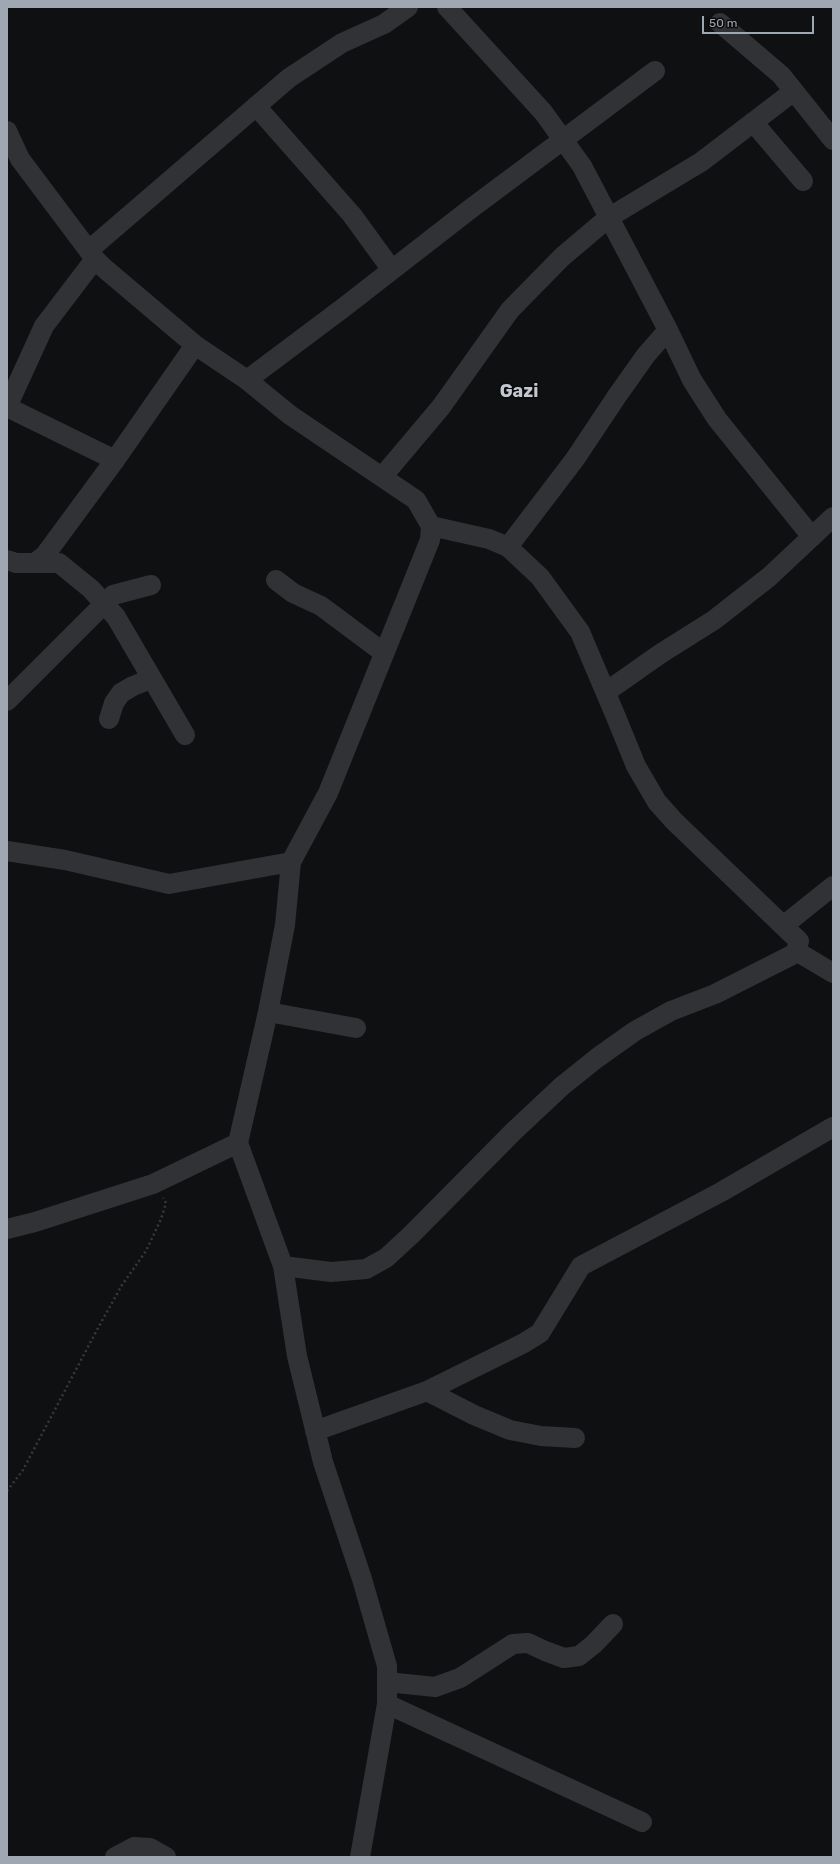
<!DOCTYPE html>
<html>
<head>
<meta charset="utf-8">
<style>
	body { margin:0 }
	#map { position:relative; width:840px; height:1864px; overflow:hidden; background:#0f1011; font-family:Rubik,sans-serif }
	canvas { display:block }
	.frame { position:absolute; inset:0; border:8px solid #9fa7b3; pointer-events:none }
	.scale { position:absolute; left:702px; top:16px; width:112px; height:18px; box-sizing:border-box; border:2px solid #9fa7b3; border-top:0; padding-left:5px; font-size:12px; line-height:14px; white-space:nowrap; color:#9fa7b3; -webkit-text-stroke:3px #0b0b0c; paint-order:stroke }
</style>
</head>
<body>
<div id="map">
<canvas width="840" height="1864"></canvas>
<div class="frame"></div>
<div class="scale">50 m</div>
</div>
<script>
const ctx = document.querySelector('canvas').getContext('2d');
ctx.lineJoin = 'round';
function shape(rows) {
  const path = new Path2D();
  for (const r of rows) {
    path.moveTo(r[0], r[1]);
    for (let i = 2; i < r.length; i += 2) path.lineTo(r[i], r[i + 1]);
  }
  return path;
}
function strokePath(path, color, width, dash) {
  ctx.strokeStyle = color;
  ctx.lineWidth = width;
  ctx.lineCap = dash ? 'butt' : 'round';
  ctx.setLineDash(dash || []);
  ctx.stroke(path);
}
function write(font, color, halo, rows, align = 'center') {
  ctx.font = font + ' Rubik,sans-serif';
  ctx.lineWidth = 3.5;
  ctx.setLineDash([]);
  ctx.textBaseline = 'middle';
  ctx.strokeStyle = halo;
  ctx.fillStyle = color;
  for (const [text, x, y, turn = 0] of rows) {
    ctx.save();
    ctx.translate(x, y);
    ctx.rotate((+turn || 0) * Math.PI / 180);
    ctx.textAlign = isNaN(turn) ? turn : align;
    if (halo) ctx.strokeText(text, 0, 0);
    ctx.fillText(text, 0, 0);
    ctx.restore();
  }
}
strokePath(shape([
	[7,1491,23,1470,98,1328,122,1285,146,1251,161,1219,166,1203,163,1198]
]), '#36393d', 2.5, [2, 3]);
strokePath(shape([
	[447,7,543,112,582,166,668,330,692,380,717,419,812,537],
	[720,23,781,75,833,140],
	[256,106,352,215,392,270],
	[753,122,803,181],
	[7,131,20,159,95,259,104,268,195,345,247,380,290,415,416,500,431,526,430,540,328,793,291,862,285,925,268,1012,238,1143,283,1266,297,1356,323,1462,362,1579,387,1666,387,1704,360,1857],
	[89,250,289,78,342,43,384,24,408,7],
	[95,259,44,326,7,407,115,460],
	[247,380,343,308,469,210,655,71],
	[382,477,441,407,510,310,562,257,608,218,701,162,794,91],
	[508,547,575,459,617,396,646,355,668,330],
	[7,560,16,563,35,563,45,555,115,460,195,345],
	[35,563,59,563,91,589,116,617,185,735],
	[276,580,293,593,321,606,384,653],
	[606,692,660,654,714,620,769,577,833,517],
	[7,701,113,595,151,585],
	[109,719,114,703,121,693,133,686,151,679],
	[7,851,65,860,169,884,291,862],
	[783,926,833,886],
	[796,951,833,973],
	[268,1012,356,1028],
	[7,1229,35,1222,153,1184,238,1143],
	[283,1266,331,1272,366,1269,386,1258,411,1235,514,1131,562,1086,597,1058,635,1031,671,1011,715,994,792,955,796,951,799,941,674,821,657,802,636,766,616,717,580,632,540,577,508,547,489,539,431,526],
	[427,1391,474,1415,510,1430,541,1436,575,1438],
	[315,1431,427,1391,524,1343,540,1333,581,1266,721,1192,833,1127],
	[387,1682,435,1687,460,1678,513,1644,528,1643,545,1651,564,1658,579,1656,594,1644,613,1624],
	[387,1704,642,1822],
	[115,1857,134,1847,150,1848,166,1857]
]), '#303236', 20);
write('bold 18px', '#c1c6cf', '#0b0b0c', [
	["Gazi",519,392]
]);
</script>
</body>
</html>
